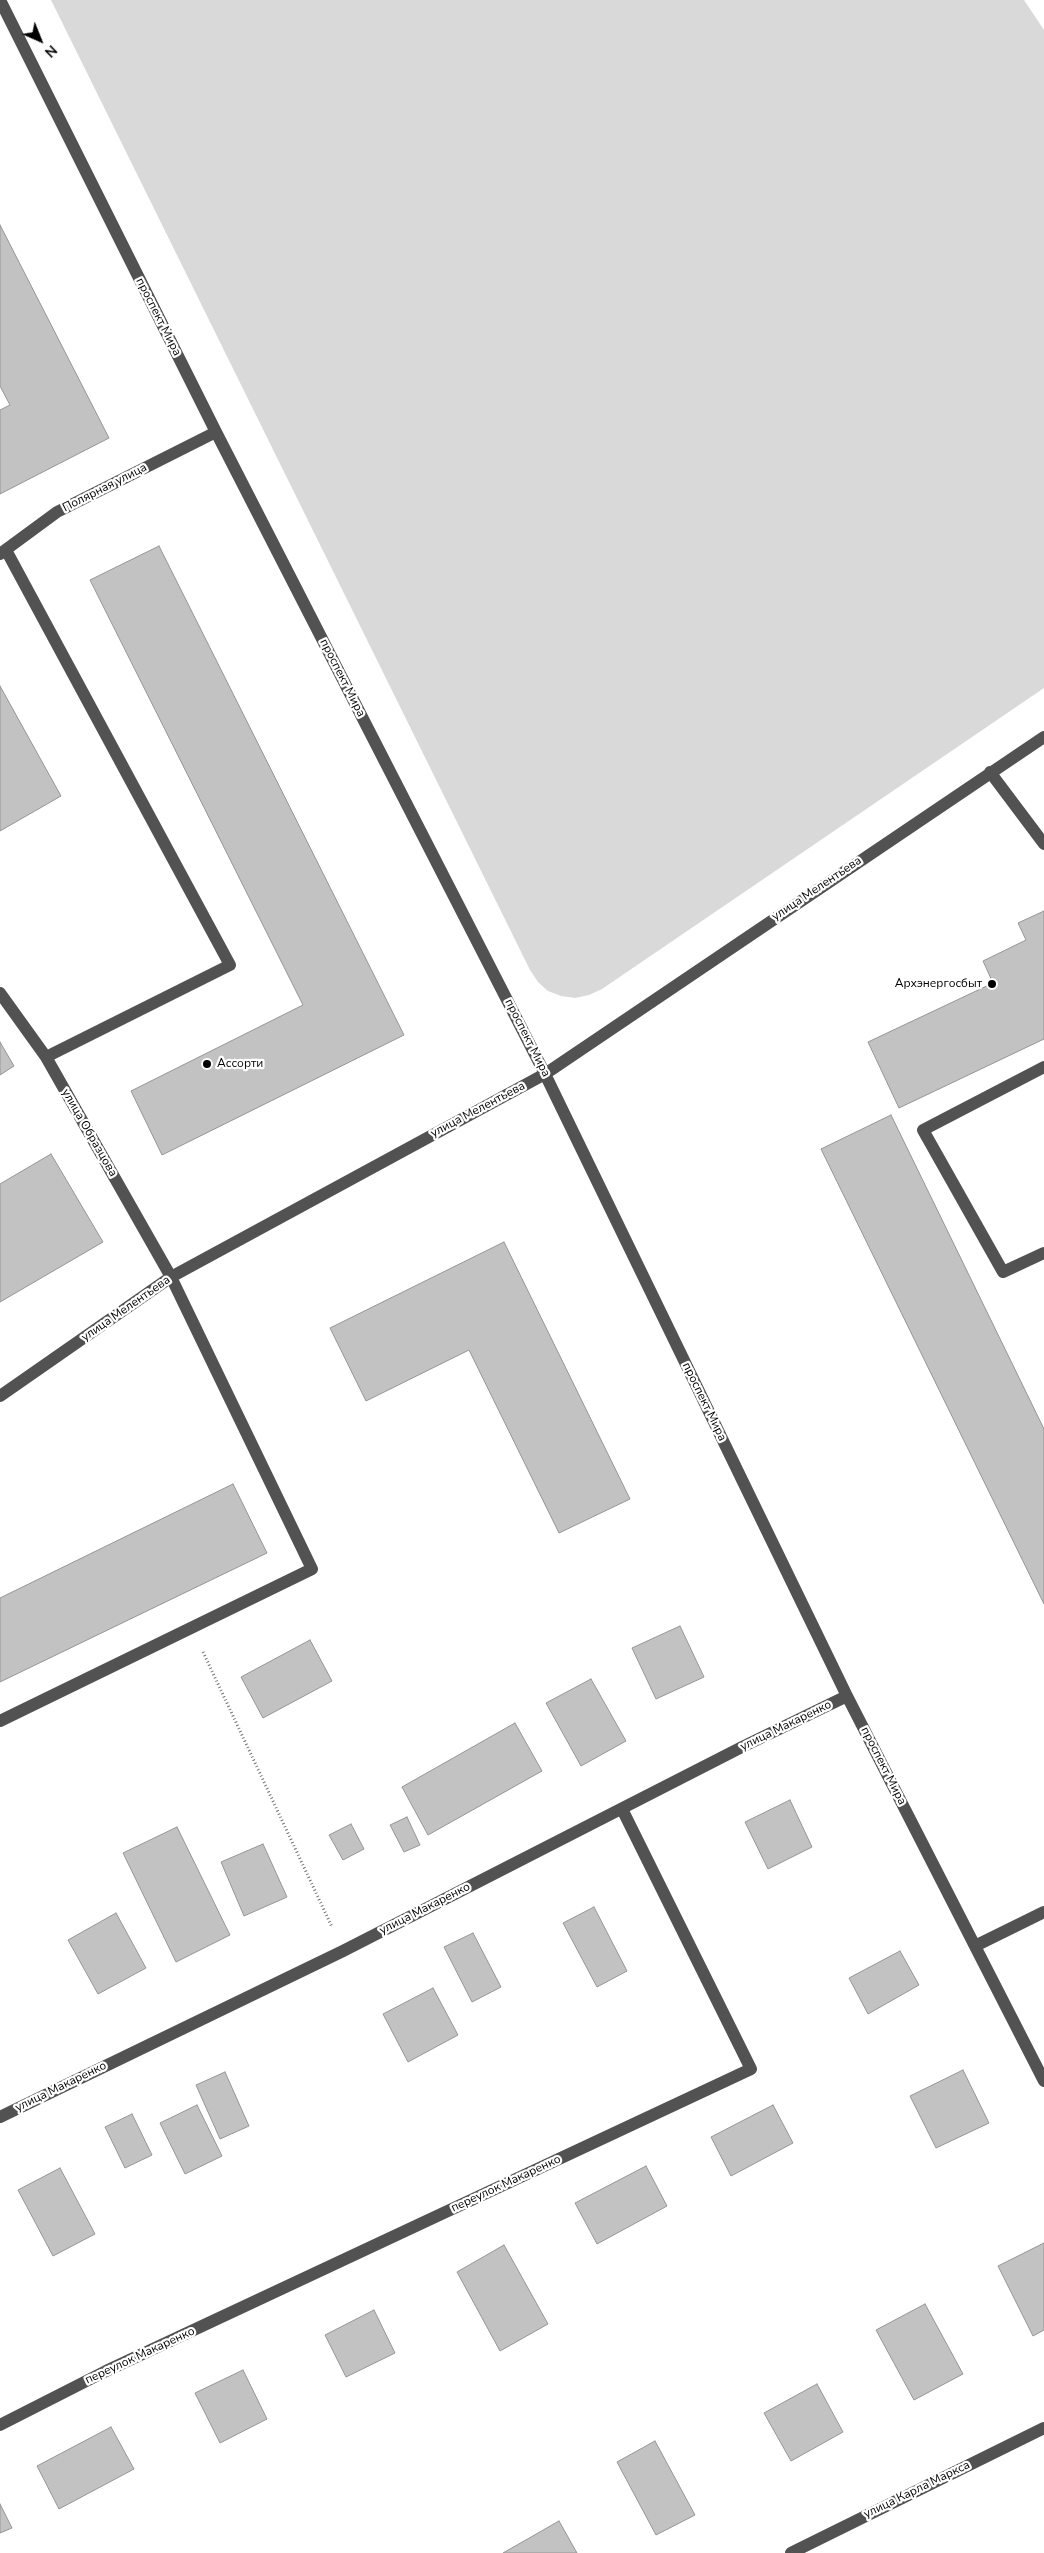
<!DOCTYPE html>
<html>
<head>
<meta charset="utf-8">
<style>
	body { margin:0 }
	#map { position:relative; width:1044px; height:2553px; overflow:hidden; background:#fff; font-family:"Nunito Sans",sans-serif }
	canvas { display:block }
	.north { position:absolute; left:15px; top:15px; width:50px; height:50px; -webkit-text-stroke:4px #fff; paint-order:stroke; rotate:136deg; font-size:14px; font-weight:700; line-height:20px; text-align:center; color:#000 }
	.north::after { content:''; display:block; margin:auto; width:18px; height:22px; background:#000; clip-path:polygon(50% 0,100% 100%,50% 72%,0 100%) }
</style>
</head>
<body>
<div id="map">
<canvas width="1044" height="2553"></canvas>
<div class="north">N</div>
</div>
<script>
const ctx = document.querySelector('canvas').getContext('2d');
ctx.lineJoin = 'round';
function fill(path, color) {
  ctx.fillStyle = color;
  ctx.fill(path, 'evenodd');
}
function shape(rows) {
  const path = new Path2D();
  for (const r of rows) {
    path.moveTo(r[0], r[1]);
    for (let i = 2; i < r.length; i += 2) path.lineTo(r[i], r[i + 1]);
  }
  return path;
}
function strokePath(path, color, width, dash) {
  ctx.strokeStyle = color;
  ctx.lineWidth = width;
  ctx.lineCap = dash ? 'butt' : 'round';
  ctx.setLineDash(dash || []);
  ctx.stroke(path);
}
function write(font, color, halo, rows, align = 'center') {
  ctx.font = font + ' "Nunito Sans",sans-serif';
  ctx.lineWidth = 4.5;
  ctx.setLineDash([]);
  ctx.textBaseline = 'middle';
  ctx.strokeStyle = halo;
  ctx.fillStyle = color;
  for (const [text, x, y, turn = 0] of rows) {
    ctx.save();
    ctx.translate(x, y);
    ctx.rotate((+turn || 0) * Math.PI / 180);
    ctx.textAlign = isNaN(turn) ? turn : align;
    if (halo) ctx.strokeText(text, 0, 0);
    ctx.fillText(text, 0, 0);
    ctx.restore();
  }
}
fill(shape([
	[51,0,1024,0,1044,30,1044,688,602,989,589,995,575,998,561,996,548,991,538,982,530,970]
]), '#d9d9d9');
const building = shape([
	[0,225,109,438,0,494,0,410,10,405,0,386,0,225],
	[159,546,404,1035,162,1155,131,1091,303,1005,90,580,159,546],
	[0,686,61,796,0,831,0,686],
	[1044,911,1044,1039,899,1108,868,1042,993,983,983,961,1026,940,1018,923,1044,911],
	[0,1042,14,1066,0,1075,0,1042],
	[891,1115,1044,1429,1044,1604,821,1149,891,1115],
	[51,1154,103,1242,0,1302,0,1184,51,1154],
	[504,1242,630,1499,559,1533,469,1350,366,1401,330,1328,504,1242],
	[233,1484,267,1553,0,1682,0,1598,233,1484],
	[680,1626,704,1677,656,1699,632,1648,680,1626],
	[310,1640,332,1681,263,1718,241,1677,310,1640],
	[591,1679,626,1741,581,1766,546,1703,591,1679],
	[515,1723,542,1771,428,1835,402,1787,515,1723],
	[790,1800,812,1847,768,1869,745,1822,790,1800],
	[407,1817,420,1845,404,1852,390,1825,407,1817],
	[351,1824,364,1849,343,1860,329,1835,351,1824],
	[177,1827,230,1935,176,1962,123,1853,177,1827],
	[263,1844,287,1897,244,1916,221,1862,263,1844],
	[594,1907,627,1971,597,1987,563,1923,594,1907],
	[116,1913,146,1968,98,1994,68,1940,116,1913],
	[473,1933,501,1987,472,2002,444,1947,473,1933],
	[900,1951,919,1985,868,2014,849,1978,900,1951],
	[433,1988,458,2035,408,2062,383,2014,433,1988],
	[963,2070,989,2123,936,2148,910,2096,963,2070],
	[225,2072,249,2126,220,2139,196,2085,225,2072],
	[197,2105,222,2156,185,2174,160,2123,197,2105],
	[773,2105,793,2143,731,2176,711,2137,773,2105],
	[132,2114,152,2155,125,2168,105,2127,132,2114],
	[646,2166,667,2206,597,2244,575,2203,646,2166],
	[60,2168,95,2234,53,2256,18,2190,60,2168],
	[1044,2243,1044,2330,1033,2336,998,2266,1044,2243],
	[504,2245,548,2324,500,2351,457,2272,504,2245],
	[925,2304,963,2374,914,2400,876,2330,925,2304],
	[374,2310,395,2353,346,2377,325,2335,374,2310],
	[243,2370,267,2419,220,2443,195,2393,243,2370],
	[817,2384,843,2432,791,2461,764,2413,817,2384],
	[111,2427,134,2469,59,2509,37,2466,111,2427],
	[655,2441,695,2515,656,2535,617,2462,655,2441],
	[0,2504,12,2528,0,2533,0,2504],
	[559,2521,577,2553,503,2553,559,2521]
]);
fill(building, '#c2c2c2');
strokePath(building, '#969696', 1);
strokePath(shape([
	[203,1652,332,1927]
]), '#747474', 3, [1, 2.5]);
strokePath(shape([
	[0,0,216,432,545,1074,847,1696,1044,2081],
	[6,550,230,965,46,1057],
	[0,554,57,512,216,432],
	[990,772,1044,844],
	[0,993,46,1057,171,1277,312,1569,0,1721],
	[1044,1067,923,1130,1003,1272,1044,1253],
	[0,1396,171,1277,545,1074,1044,737],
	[975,1946,1044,1912],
	[0,2117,343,1951,742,1747,847,1696],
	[0,2425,106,2371,751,2069,622,1809],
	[791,2553,1044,2428]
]), '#525252', 12);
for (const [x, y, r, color] of [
	[992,984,5,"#000"],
	[207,1064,5,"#000"]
]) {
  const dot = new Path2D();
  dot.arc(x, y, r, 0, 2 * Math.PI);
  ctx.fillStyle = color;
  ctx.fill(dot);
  strokePath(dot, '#fff', 2);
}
write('12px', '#000', '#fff', [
	["проспект Мира",158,317,63],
	["Полярная улица",105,488,-27],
	["проспект Мира",342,678,63],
	["улица Мелентьева",817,889,-34],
	["проспект Мира",527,1038,63],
	["улица Мелентьева",478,1110,-28],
	["улица Образцова",89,1133,60],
	["улица Мелентьева",126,1309,-35],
	["проспект Мира",704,1402,64],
	["улица Макаренко",786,1726,-26],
	["проспект Мира",883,1766,63],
	["улица Макаренко",425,1909,-27],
	["улица Макаренко",61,2087,-26],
	["переулок Макаренко",506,2184,-25],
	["переулок Макаренко",140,2356,-25],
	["улица Карла Маркса",917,2490,-26]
]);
write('12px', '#000', '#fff', [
	["Архэнергосбыт",982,984],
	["Ассорти",217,1064,"left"]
], 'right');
</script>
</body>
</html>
